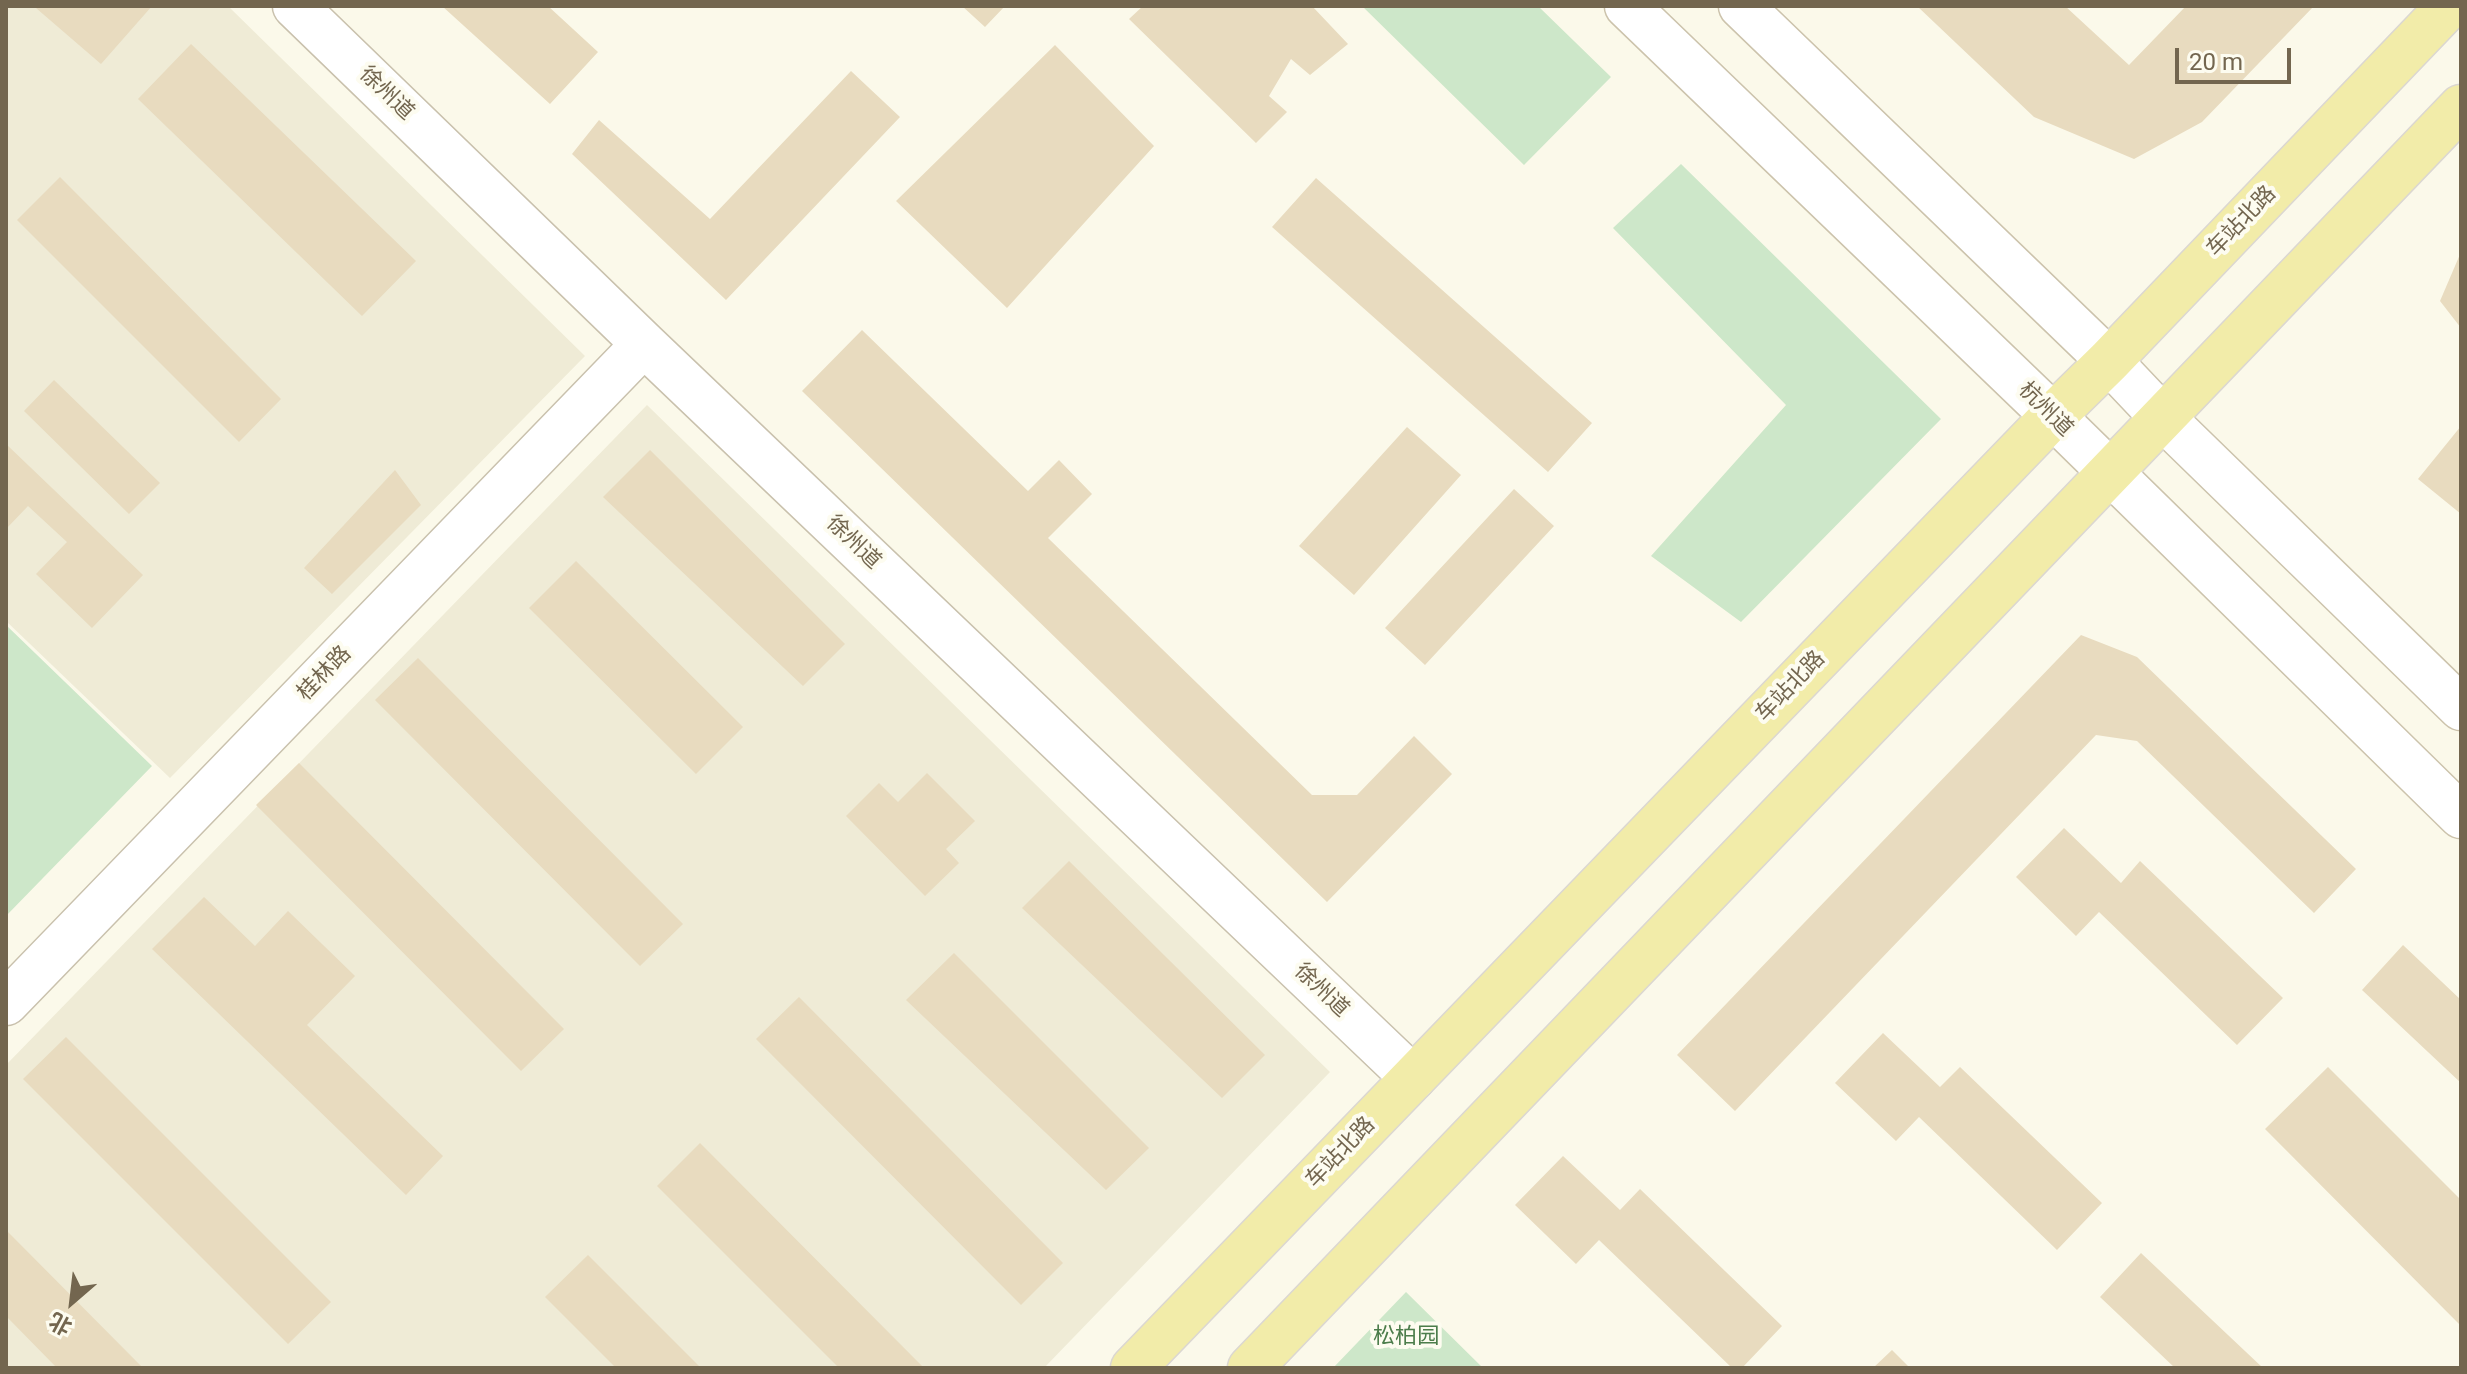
<!DOCTYPE html>
<html>
<head>
<meta charset="utf-8">
<style>
	body { margin:0 }
	#map { position:relative; width:2467px; height:1374px; overflow:hidden; background:#fbf9ea; font-family:Roboto,"Noto Sans SC",sans-serif }
	canvas { display:block }
	.frame { position:absolute; inset:0; border:8px solid #73664f; pointer-events:none }
	.north { position:absolute; left:32px; top:1262px; width:80px; height:80px; -webkit-text-stroke:6px #fdfcf0; paint-order:stroke; rotate:208deg; font-size:22px; font-weight:700; line-height:32px; text-align:center; color:#73664f }
	.north::after { content:''; display:block; margin:auto; width:28px; height:36px; background:#73664f; clip-path:polygon(50% 0,100% 100%,50% 72%,0 100%) }
	.scale { position:absolute; left:2175px; top:48px; width:116px; height:36px; box-sizing:border-box; border:4px solid #73664f; border-top:0; padding-left:10px; font-size:24px; line-height:28px; white-space:nowrap; color:#73664f; -webkit-text-stroke:6px #fdfcf0; paint-order:stroke }
</style>
</head>
<body>
<div id="map">
<canvas width="2467" height="1374"></canvas>
<div class="frame"></div>
<div class="north">北</div>
<div class="scale">20 m</div>
</div>
<script>
const ctx = document.querySelector('canvas').getContext('2d');
ctx.lineJoin = 'round';
function fill(path, color) {
  ctx.fillStyle = color;
  ctx.fill(path, 'evenodd');
}
function shape(rows) {
  const path = new Path2D();
  for (const r of rows) {
    path.moveTo(r[0], r[1]);
    for (let i = 2; i < r.length; i += 2) path.lineTo(r[i], r[i + 1]);
  }
  return path;
}
function strokePath(path, color, width, dash) {
  ctx.strokeStyle = color;
  ctx.lineWidth = width;
  ctx.lineCap = dash ? 'butt' : 'round';
  ctx.setLineDash(dash || []);
  ctx.stroke(path);
}
function write(font, color, halo, rows, align = 'center') {
  ctx.font = font + ' Roboto,"Noto Sans SC",sans-serif';
  ctx.lineWidth = 8;
  ctx.setLineDash([]);
  ctx.textBaseline = 'middle';
  ctx.strokeStyle = halo;
  ctx.fillStyle = color;
  for (const [text, x, y, turn = 0] of rows) {
    ctx.save();
    ctx.translate(x, y);
    ctx.rotate((+turn || 0) * Math.PI / 180);
    ctx.textAlign = isNaN(turn) ? turn : align;
    if (halo) ctx.strokeText(text, 0, 0);
    ctx.fillText(text, 0, 0);
    ctx.restore();
  }
}
fill(shape([
	[6,6,228,6,585,356,170,778,6,621],
	[647,405,1330,1072,1044,1368,6,1368,6,1065]
]), '#efebd6');
fill(shape([
	[1362,6,1538,6,1611,77,1524,165],
	[1681,164,1941,419,1741,622,1651,556,1786,405,1613,228],
	[6,625,152,766,6,916],
	[1406,1292,1483,1368,1333,1368]
]), '#cde7c9');
fill(shape([
	[38,6,152,6,101,64,36,8],
	[442,6,548,6,598,52,550,104],
	[962,6,1005,6,985,27],
	[1143,6,1181,6,1184,8,1186,6,1312,6,1348,44,1310,75,1291,59,1269,96,1287,112,1256,143,1129,19],
	[1917,6,2065,6,2129,65,2186,6,2314,6,2202,122,2134,159,2034,117],
	[191,44,416,261,362,316,138,99],
	[1055,45,1154,146,1007,308,896,201],
	[851,71,900,117,726,300,572,154,599,120,710,219],
	[60,177,281,399,239,442,17,220],
	[1316,178,1592,423,1548,472,1272,227],
	[2461,252,2461,328,2440,301],
	[862,330,1028,491,1059,460,1092,494,1048,538,1312,795,1357,795,1414,736,1452,774,1327,902,802,391],
	[54,380,160,483,129,514,24,411],
	[2461,426,2461,514,2418,479],
	[1407,427,1461,475,1354,595,1299,546],
	[6,444,143,575,92,628,36,574,67,542,28,506,6,529],
	[650,450,845,644,803,686,603,497],
	[395,470,421,505,332,594,304,568],
	[1514,489,1554,526,1425,665,1385,628],
	[576,561,743,727,696,774,529,608],
	[2081,635,2137,657,2356,869,2314,913,2137,741,2096,735,1735,1111,1677,1055],
	[418,658,683,924,640,966,375,700],
	[299,763,564,1029,521,1071,256,805],
	[927,773,975,821,946,849,959,863,925,896,846,816,879,783,898,802],
	[2064,828,2121,883,2140,861,2283,998,2237,1045,2099,912,2076,936,2016,877],
	[1069,861,1265,1055,1222,1098,1022,908],
	[204,897,255,946,288,911,355,976,307,1025,443,1156,406,1195,152,949],
	[2403,945,2461,1000,2461,1083,2362,990],
	[954,953,1149,1148,1106,1190,906,1000],
	[799,997,1063,1263,1021,1305,756,1039],
	[1883,1033,1940,1087,1960,1067,2102,1203,2057,1250,1919,1117,1896,1141,1835,1083],
	[66,1037,331,1302,288,1344,23,1079],
	[2328,1067,2461,1200,2461,1326,2265,1129],
	[700,1143,924,1368,839,1368,657,1186],
	[1563,1156,1620,1210,1640,1189,1782,1326,1742,1368,1732,1368,1599,1240,1576,1264,1515,1205],
	[6,1230,143,1368,57,1368,6,1316],
	[2141,1253,2263,1368,2175,1368,2100,1297],
	[588,1255,701,1368,616,1368,545,1297],
	[1892,1350,1910,1368,1873,1368]
]), '#e8dbbf');
const tertiary = shape([
	[295,6,644,344,1413,1078],
	[6,1003,644,344]
]);
const secondary = shape([
	[1627,6,2053,416,2461,816],
	[1741,6,2109,361,2163,418,2461,708]
]);
const primary = shape([
	[1133,1368,2053,416,2109,361,2449,6],
	[1250,1368,2461,107]
]);
strokePath(tertiary, '#c9c1ad', 47);
strokePath(secondary, '#ccc3ac', 47);
strokePath(primary, '#dbd7d1', 47);
strokePath(tertiary, '#fff', 44);
strokePath(secondary, '#fff', 44);
strokePath(primary, '#f2eca9', 44);
write('22px', '#73664f', '#fdfcf0', [
	["徐州道",386,94,44],
	["车站北路",2242,222,-46],
	["杭州道",2045,410,45],
	["徐州道",853,543,44],
	["桂林路",325,674,-46],
	["车站北路",1791,687,-46],
	["徐州道",1321,991,44],
	["车站北路",1341,1153,-46]
]);
write('22px', '#4c7d4b', '#fdfcf0', [
	["松柏园",1406,1337]
]);
</script>
</body>
</html>
